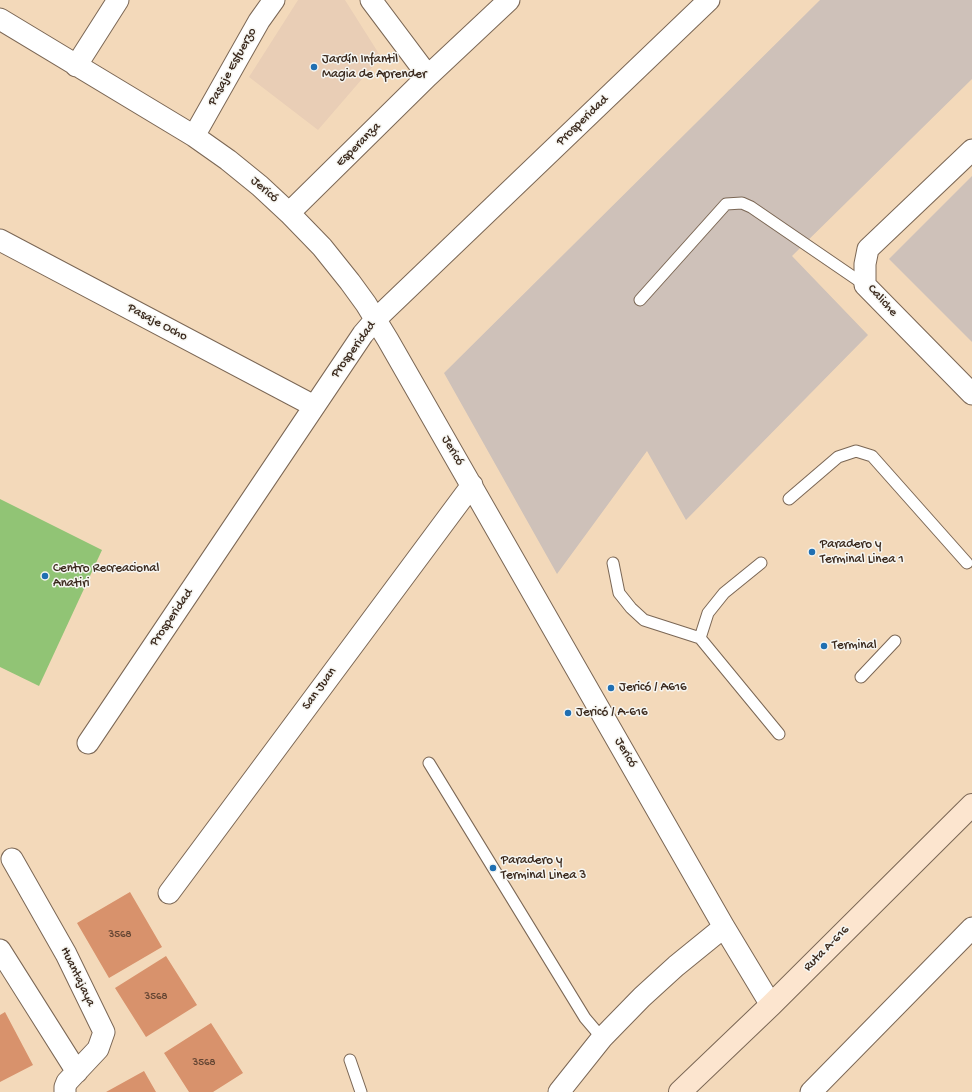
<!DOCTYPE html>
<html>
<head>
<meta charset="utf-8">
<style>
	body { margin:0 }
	canvas { display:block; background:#f3d9ba }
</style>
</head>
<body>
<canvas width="972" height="1092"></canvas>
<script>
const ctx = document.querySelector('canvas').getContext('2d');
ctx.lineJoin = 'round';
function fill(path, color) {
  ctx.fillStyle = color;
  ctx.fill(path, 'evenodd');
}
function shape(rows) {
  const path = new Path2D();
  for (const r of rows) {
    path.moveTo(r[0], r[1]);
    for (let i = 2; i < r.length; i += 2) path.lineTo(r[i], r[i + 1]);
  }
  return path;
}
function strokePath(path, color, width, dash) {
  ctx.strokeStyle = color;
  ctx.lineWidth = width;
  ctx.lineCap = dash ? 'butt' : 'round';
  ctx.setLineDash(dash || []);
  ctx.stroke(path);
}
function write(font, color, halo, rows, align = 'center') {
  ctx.font = font + ' "Gochi Hand",sans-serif';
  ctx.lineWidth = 3;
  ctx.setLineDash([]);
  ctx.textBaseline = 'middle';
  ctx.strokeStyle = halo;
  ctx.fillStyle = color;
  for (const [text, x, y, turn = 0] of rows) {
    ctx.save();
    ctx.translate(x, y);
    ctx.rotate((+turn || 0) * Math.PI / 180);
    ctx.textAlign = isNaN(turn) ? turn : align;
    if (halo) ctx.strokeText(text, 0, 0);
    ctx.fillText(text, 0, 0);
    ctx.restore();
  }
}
fill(shape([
	[298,0,345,0,381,57,318,130,249,77]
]), '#e9ceb6');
fill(shape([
	[820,0,972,0,972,79,792,256,868,335,686,520,647,451,557,574,444,373],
	[972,176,972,342,889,259]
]), '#cec1b9');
fill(shape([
	[0,499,102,550,39,686,0,667]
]), '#91c475');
fill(shape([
	[130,892,162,947,109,978,77,923],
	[166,956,197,1005,146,1037,115,988],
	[5,1012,33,1065,0,1082,0,1015],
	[211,1023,243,1073,213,1092,189,1092,164,1053],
	[144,1071,156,1092,106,1092]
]), '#d8926c');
const lane = shape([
	[640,300,726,204,742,203,751,207,865,285],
	[789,499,838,457,856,451,872,456,967,563],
	[613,563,619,593,631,608,644,620,700,638],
	[761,563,724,593,708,613,700,638,779,734],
	[861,677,895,641],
	[429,763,585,1018,602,1038],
	[350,1060,361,1092]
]);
const street = shape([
	[371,0,428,76],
	[0,19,194,136,228,160,260,186,289,213,322,247,350,282,366,304,388,340,724,927,771,1005],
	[76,66,118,0],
	[194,136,259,21,274,0],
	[972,150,868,249,865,264,865,285,972,394],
	[289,213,428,76,509,0],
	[0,240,314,406],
	[88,743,363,334,376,319,709,0],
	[12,859,66,954,104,1032,98,1049,67,1082,65,1087,65,1092],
	[169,893,472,485],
	[0,950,77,1072],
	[559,1092,602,1038,642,997,676,966,724,927],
	[811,1092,972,928]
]);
const secondary = shape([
	[680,1092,771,1005,972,805]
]);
strokePath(lane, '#7b6755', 13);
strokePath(street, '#7b6755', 23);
strokePath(secondary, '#7b6755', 24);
strokePath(lane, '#fff', 11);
strokePath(street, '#fff', 21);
strokePath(secondary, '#fce5cf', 22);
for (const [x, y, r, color] of [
	[314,67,4,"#1f6fb2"],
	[812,552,4,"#1f6fb2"],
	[45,576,4,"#1f6fb2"],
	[824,646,4,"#1f6fb2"],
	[611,688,4,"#1f6fb2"],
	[568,713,4,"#1f6fb2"],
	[493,868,4,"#1f6fb2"]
]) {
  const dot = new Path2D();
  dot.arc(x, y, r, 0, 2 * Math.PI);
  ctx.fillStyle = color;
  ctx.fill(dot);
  strokePath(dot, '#f6f6f2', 1.5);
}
write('11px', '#624432', null, [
	["3568",120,935],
	["3568",156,997],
	["3568",204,1063]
]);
write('13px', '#3b2a1e', '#f6f6f2', [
	["Jardín Infantil",322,60],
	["Magia de Aprender",322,75],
	["Paradero y",820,545],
	["Terminal Linea 1",820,560],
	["Centro Recreacional",53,569],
	["Anatiri",53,584],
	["Terminal",832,646],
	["Jericó / A616",619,688],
	["Jericó / A-616",576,713],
	["Paradero y",501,861],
	["Terminal Linea 3",501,876]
], 'left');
write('13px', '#3b2a1e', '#f6f6f2', [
	["Pasaje Esfuerzo",233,67,-61],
	["Prosperidad",583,121,-44],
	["Esperanza",359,145,-45],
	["Jericó",264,190,41],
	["Caliche",882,301,48],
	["Pasaje Ocho",157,323,28],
	["Prosperidad",354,350,-54],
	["Jericó",452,451,60],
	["Prosperidad",172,618,-56],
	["San Juan",320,689,-54],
	["Jericó",625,753,60],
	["Ruta A-616",827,949,-45],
	["Huantajaya",77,977,64]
]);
</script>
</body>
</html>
